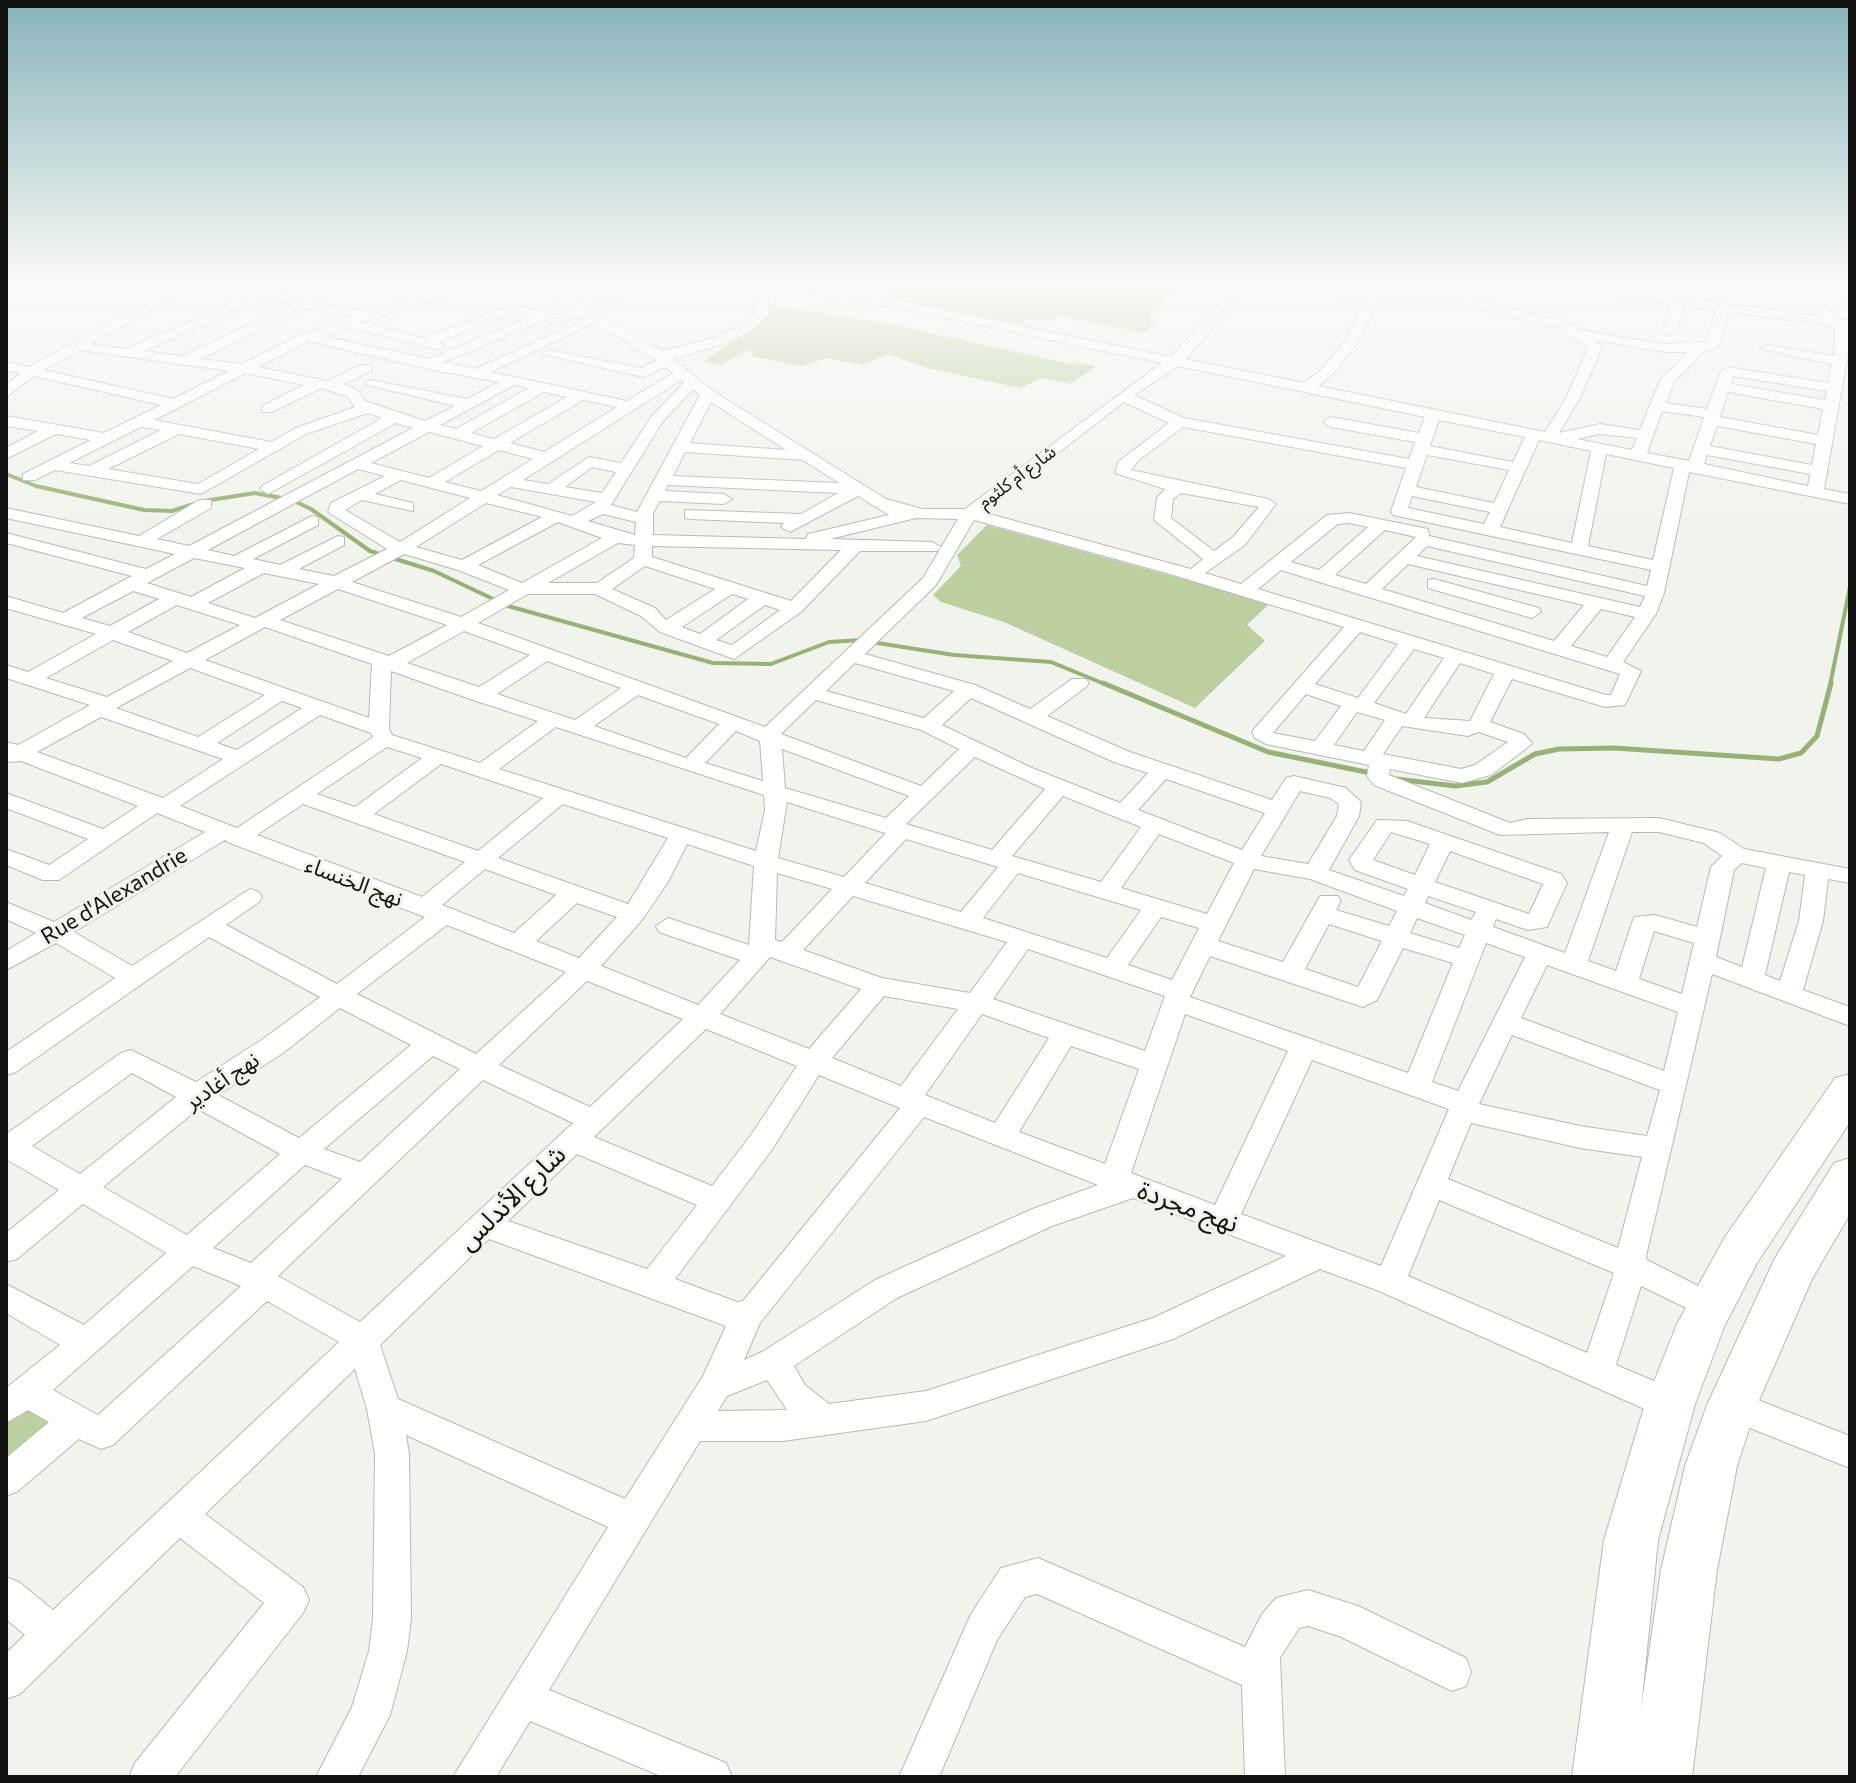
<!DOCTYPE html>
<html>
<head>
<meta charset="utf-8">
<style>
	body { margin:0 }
	#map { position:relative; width:1856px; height:1783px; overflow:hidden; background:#f1f4ed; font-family:Commissioner,sans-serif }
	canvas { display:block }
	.frame { position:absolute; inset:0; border:8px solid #121311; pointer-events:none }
</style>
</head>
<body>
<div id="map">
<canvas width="1856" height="1783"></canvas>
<div class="frame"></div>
</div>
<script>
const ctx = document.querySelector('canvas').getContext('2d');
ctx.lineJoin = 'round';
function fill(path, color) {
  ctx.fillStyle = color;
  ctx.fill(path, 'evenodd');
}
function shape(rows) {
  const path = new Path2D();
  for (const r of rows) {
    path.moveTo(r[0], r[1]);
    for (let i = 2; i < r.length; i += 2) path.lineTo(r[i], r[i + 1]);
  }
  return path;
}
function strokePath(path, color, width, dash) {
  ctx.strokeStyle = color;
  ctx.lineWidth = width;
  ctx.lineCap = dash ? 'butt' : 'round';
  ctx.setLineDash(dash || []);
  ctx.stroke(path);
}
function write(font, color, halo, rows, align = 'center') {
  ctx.font = font + ' Commissioner,"Noto Sans Arabic",sans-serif';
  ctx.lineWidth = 6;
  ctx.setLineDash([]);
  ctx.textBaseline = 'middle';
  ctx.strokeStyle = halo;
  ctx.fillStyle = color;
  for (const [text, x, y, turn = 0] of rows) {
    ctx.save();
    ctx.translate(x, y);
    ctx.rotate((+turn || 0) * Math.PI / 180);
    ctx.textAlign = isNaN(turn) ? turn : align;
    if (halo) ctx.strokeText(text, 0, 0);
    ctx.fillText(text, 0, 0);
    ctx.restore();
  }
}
fill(shape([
	[899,283,1185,283,1148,318,1157,321,1144,333,1058,316,1049,322,1030,318,1016,326,884,299],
	[754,302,884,323,1076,365,1071,361,1096,366,1071,384,1042,378,1020,388,923,367,889,354,862,365,826,358,801,366,751,356,754,352,747,351,720,365,704,361,743,335,768,305],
	[987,525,1270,603,1247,625,1265,641,1195,708,1004,622,941,602,933,595,961,566,957,555],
	[24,1402,58,1425,6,1462,6,1417]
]), '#bbcfa0');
strokePath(shape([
	[6,474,36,486,144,510,172,511,194,504],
	[204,501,255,493,292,500,311,509,370,551,434,571,508,606,713,663,771,664,829,642,861,640],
	[871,642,954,655,1051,662,1107,685],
	[1830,685,1850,587]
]), '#98b176', 4);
strokePath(shape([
	[1103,683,1268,752,1371,773],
	[1396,779,1455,786,1487,782,1535,754,1559,749,1614,748,1779,759,1801,753,1817,736,1831,683]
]), '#98b176', 5);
const minor = shape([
	[180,283,221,283,260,291,278,283,296,283,275,294,366,312,473,283,495,283,362,322,423,338,512,305,556,315,571,311,525,283,541,283,553,290,583,283,607,283,563,296,577,304,644,283,665,283,588,309,663,351,714,338,743,324,755,313,754,283,789,283,881,297,1171,357,1240,283,1253,283,1185,359,1304,383,1322,369,1348,337,1364,300,1299,290,1297,287,1302,283,1367,293,1372,283,1384,283,1380,292,1441,294,1417,283,1436,283,1493,305,1566,321,1579,330,1664,344,1707,342,1716,310,1684,306,1677,330,1670,334,1663,330,1671,304,1534,283,1572,283,1824,317,1820,312,1839,295,1842,283,1850,283,1850,298,1834,312,1840,319,1850,320,1849,348,1824,489,1850,494,1850,504,1689,472,1664,593,1656,614,1623,662,1641,671,1625,705,1605,707,1512,679,1490,722,1524,734,1532,743,1528,747,1491,775,1462,783,1390,769,1389,775,1510,823,1527,819,1659,818,1720,833,1744,849,1850,869,1850,883,1828,879,1823,921,1803,990,1850,1007,1850,1026,1712,974,1646,1256,1647,1260,1722,1298,1727,1307,1722,1316,1711,1320,1641,1286,1616,1365,1682,1393,1687,1404,1682,1415,1670,1419,1658,1415,1379,1291,1320,1269,1173,1339,926,1421,783,1441,700,1441,549,1690,726,1763,732,1777,663,1777,530,1721,496,1777,453,1777,608,1527,406,1435,409,1454,411,1619,407,1651,390,1715,358,1777,316,1777,352,1707,369,1651,373,1619,375,1454,367,1409,355,1369,205,1514,303,1587,309,1600,303,1613,175,1777,129,1777,135,1763,264,1603,180,1538,20,1694,6,1699,6,1653,25,1635,6,1619,6,1577,19,1582,53,1610,339,1342,267,1301,113,1445,101,1449,79,1439,18,1491,6,1496,6,1458,49,1422,28,1410,6,1423,6,1388,60,1345,6,1313,6,1284,84,1325,166,1253,83,1204,17,1259,6,1262,6,1233,59,1190,6,1159,6,1134,121,1053,131,1050,196,1082,263,1039,320,997,209,937,16,1072,6,1075,6,1052,115,978,56,943,6,970,6,951,36,933,6,919,6,902,54,922,205,832,157,813,59,880,43,880,6,865,6,849,49,865,88,839,6,808,6,793,103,829,138,806,21,761,6,762,6,742,18,745,90,705,6,678,6,665,28,672,96,634,6,608,6,596,63,613,132,576,6,543,6,533,146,569,175,554,6,518,6,508,139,536,199,500,211,500,211,508,157,539,189,546,413,428,396,423,268,494,260,489,262,486,382,418,368,413,306,434,201,494,55,470,35,480,23,480,23,474,91,440,56,434,6,459,6,448,38,431,6,426,6,416,104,433,161,405,34,376,6,397,6,385,20,373,6,370,6,362,29,367,180,283],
	[195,285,248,296,126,349,91,344,195,285],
	[768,288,881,305,1162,363,965,509,922,509,886,499,713,391,673,359,724,344,753,330,769,314,768,288],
	[1446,296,1484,311,1557,327,1588,348,1566,398,1545,432,1318,386,1332,375,1361,338,1377,300,1441,302,1446,296],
	[263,299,293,305,182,356,144,351,263,299],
	[308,308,351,317,303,334,242,364,200,359,308,308],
	[1729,312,1831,325,1835,330,1834,356,1767,345,1760,349,1832,364,1828,383,1728,367,1721,371,1707,409,1666,403,1674,382,1705,351,1718,348,1729,312],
	[513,313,530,317,429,359,323,336,349,327,438,350,445,346,438,342,513,313],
	[580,316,586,319,475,369,444,362,545,320,557,323,580,316],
	[593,323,657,360,641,368,549,350,542,354,643,377,665,367,673,373,627,401,491,372,593,323],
	[1594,340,1664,352,1688,352,1660,380,1640,430,1600,424,1559,433,1580,398,1602,347,1594,340],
	[310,341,428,369,499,382,467,399,371,380,364,384,455,406,425,421,365,401,357,390,344,384,371,371,371,365,361,365,328,381,258,367,310,341],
	[80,350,229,371,173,399,44,370,80,350],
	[1178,366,1425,417,1419,433,1331,417,1323,422,1331,427,1415,442,1409,459,1184,418,1134,395,1178,366],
	[246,373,304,385,262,406,262,412,272,412,321,388,347,396,355,407,296,428,271,442,154,420,246,373],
	[1733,376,1827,391,1825,400,1731,384,1733,376],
	[681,380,684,382,652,416,621,463,589,457,548,484,523,480,681,380],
	[514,385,529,388,456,429,440,425,514,385],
	[693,389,700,395,637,512,611,505,663,421,693,389],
	[544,392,567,397,494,439,471,433,544,392],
	[1728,392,1823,409,1818,435,1720,417,1728,392],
	[583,400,617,407,544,452,510,443,583,400],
	[711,402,786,450,690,443,711,402],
	[1124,402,1169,423,1118,462,1115,473,1165,489,1157,498,1154,520,1203,559,1191,569,982,512,1124,402],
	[1662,411,1704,417,1689,461,1647,453,1662,411],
	[1439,420,1525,437,1513,462,1430,446,1439,420],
	[1717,426,1816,444,1812,465,1710,446,1717,426],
	[141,427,161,430,89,466,69,463,141,427],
	[1183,427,1406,468,1391,511,1393,515,1651,570,1647,586,1429,536,1428,529,1349,513,1327,515,1241,584,1205,573,1245,545,1276,504,1268,499,1131,470,1139,460,1183,427],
	[429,432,483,446,429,478,371,463,429,432],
	[179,434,259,449,198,484,108,469,179,434],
	[1600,434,1637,438,1632,450,1577,439,1600,434],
	[1539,440,1591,451,1572,543,1500,527,1539,440],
	[499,450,533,459,481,491,445,482,499,450],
	[685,452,803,460,839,483,673,476,685,452],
	[1606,454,1674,468,1653,560,1588,546,1606,454],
	[1427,455,1509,470,1494,503,1416,487,1427,455],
	[1707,455,1810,474,1808,486,1704,464,1707,455],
	[592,467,616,472,602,493,565,487,592,467],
	[358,469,385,476,331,503,328,512,387,549,334,576,299,569,344,545,344,537,338,536,280,565,253,559,318,525,318,517,312,516,234,556,208,550,358,469],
	[401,480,470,498,400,542,345,510,362,500,413,511,413,503,375,494,401,480],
	[668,485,838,493,801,514,685,510,685,518,691,519,784,523,781,527,790,532,858,496,889,515,808,534,806,539,653,535,653,513,660,501,724,504,732,499,724,494,665,491,668,485],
	[511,487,596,502,572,516,497,495,511,487],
	[1181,493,1259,507,1233,537,1214,551,1171,518,1173,499,1181,493],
	[1412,496,1490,512,1484,524,1408,508,1412,496],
	[486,503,542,517,462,560,416,547,486,503],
	[603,514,636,522,635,535,588,521,603,514],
	[916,518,958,519,923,578,765,727,478,623,528,594,595,594,641,616,660,632,734,659,801,612,860,551,938,551,941,547,932,542,830,539,916,518],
	[974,520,1170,574,1344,627,1255,728,1252,732,1255,738,1266,744,1369,765,1367,776,1374,785,1500,835,1609,832,1565,953,1493,927,1496,919,1528,930,1547,927,1567,883,1561,874,1407,821,1377,820,1349,860,1355,870,1408,889,1404,896,1329,870,1359,816,1361,802,1346,788,1294,776,1286,778,1272,800,1130,752,1047,716,1086,687,1089,683,1086,679,1072,679,1030,709,975,685,865,654,936,585,974,520],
	[558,522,602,538,522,583,478,565,558,522],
	[1349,523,1368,527,1319,570,1291,562,1338,524,1349,523],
	[1385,530,1416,537,1366,584,1335,575,1385,530],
	[618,543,635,545,634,558,597,583,548,583,618,543],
	[652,546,841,550,791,601,652,557,652,546],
	[1427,546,1645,596,1640,607,1417,556,1427,546],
	[404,554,458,570,509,590,461,617,352,582,404,554],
	[194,558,245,568,191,597,147,583,194,558],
	[1408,564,1584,605,1554,641,1382,589,1408,564],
	[645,566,715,589,666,620,655,608,612,589,645,566],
	[1281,570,1316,581,1620,674,1611,695,1606,695,1258,589,1281,570],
	[264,573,319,584,255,618,208,603,264,573],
	[338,589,447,625,389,656,280,620,338,589],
	[133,591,159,599,110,626,82,618,133,591],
	[732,594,748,599,700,634,682,627,732,594],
	[177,605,240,625,187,653,128,632,177,605],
	[765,605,780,610,732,645,716,640,765,605],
	[1601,609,1635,617,1607,657,1571,646,1601,609],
	[265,627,372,664,369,718,205,660,265,627],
	[464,631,530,655,479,687,407,663,464,631],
	[1360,632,1398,644,1358,698,1315,684,1360,632],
	[113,640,173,661,107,697,46,678,113,640],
	[1414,649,1444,658,1406,714,1374,703,1414,649],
	[547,661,621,688,575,720,497,694,547,661],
	[855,663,954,691,924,718,826,691,855,663],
	[1460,663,1494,674,1470,721,1424,718,1460,663],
	[190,668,265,695,198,737,116,708,190,668],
	[391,671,473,700,538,721,480,763,392,735,389,729,391,671],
	[1306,694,1341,706,1315,741,1273,733,1306,694],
	[638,695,719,724,686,758,594,726,638,695],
	[971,698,1114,762,1148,773,1120,803,1032,768,942,725,971,698],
	[816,700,921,730,959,749,921,786,781,734,816,700],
	[282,701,302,708,237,750,217,743,282,701],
	[1357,712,1385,720,1364,751,1334,745,1357,712],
	[320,715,371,733,373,737,237,828,180,806,320,715],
	[101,717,223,759,163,798,37,752,101,717],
	[1402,726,1468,736,1479,732,1508,742,1475,765,1461,769,1383,754,1402,726],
	[556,727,764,795,765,810,756,851,499,769,556,727],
	[736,731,760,741,763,781,705,763,736,731],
	[387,747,422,758,355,807,317,794,387,747],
	[782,749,909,796,886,818,785,788,782,749],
	[975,757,1045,789,992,850,906,824,975,757],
	[441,764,543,798,478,851,374,814,441,764],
	[1166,779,1265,813,1242,850,1138,810,1166,779],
	[1300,791,1330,798,1339,804,1337,816,1308,864,1261,856,1300,791],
	[1063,796,1141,827,1101,882,1012,856,1063,796],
	[787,802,882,832,886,833,844,877,778,858,787,802],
	[303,804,465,862,422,897,257,835,303,804],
	[563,804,668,838,628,904,498,858,563,804],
	[1391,832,1430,844,1415,875,1373,860,1391,832],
	[1632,832,1659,832,1704,843,1722,856,1711,867,1697,927,1655,915,1634,917,1616,971,1588,961,1632,832],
	[1159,834,1234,863,1207,914,1121,888,1159,834],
	[906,839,998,867,961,912,865,883,906,839],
	[225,840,230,843,425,917,337,984,226,925,259,902,262,897,259,892,250,889,132,966,74,932,225,840],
	[687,844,754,866,749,945,668,918,656,926,659,932,740,960,698,1005,601,966,642,920,668,882,687,844],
	[1450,851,1543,884,1529,914,1435,882,1450,851],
	[1742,863,1766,868,1742,967,1716,957,1734,870,1742,863],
	[485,869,556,895,514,933,442,905,485,869],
	[1254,869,1310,879,1397,911,1389,926,1336,910,1341,901,1338,896,1320,896,1283,962,1218,941,1254,869],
	[1789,872,1805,875,1799,921,1780,981,1765,975,1789,872],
	[777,873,832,889,782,942,775,940,777,873],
	[1018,873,1141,910,1107,958,983,918,1018,873],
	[853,896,1007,942,970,993,882,978,803,950,853,896],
	[1428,896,1476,912,1471,920,1425,903,1428,896],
	[577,903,617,917,579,958,536,941,577,903],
	[1161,917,1199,928,1172,980,1128,965,1161,917],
	[1417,918,1465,935,1459,948,1410,933,1417,918],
	[1329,924,1382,941,1358,987,1305,969,1329,924],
	[447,925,566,972,476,1054,357,994,447,925],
	[1654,931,1694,943,1682,994,1639,979,1654,931],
	[1486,943,1525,957,1458,1091,1432,1082,1486,943],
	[1403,948,1453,963,1408,1073,1190,997,1210,956,1363,1007,1377,1000,1403,948],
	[1028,949,1165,996,1145,1051,993,999,1028,949],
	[770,957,861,989,809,1049,720,1014,770,957],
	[1547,965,1678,1012,1664,1071,1521,1018,1547,965],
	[587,981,683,1019,590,1107,499,1065,587,981],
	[884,996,958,1009,901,1086,832,1058,884,996],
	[340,1008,411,1045,299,1138,218,1095,283,1053,340,1008],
	[982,1014,1049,1038,995,1123,925,1095,982,1014],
	[1185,1014,1288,1051,1215,1205,1131,1173,1185,1014],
	[706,1029,797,1066,751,1135,712,1186,594,1137,706,1029],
	[1512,1035,1660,1090,1647,1136,1580,1126,1479,1104,1512,1035],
	[1071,1046,1139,1069,1105,1164,1019,1132,1071,1046],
	[433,1056,460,1069,360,1162,324,1149,433,1056],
	[1312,1060,1449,1109,1381,1266,1241,1214,1312,1060],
	[132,1073,176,1097,80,1174,32,1146,132,1073],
	[819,1075,900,1108,743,1301,737,1302,675,1279,771,1151,819,1075],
	[483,1080,573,1123,360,1322,278,1276,483,1080],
	[198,1109,280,1154,187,1235,103,1187,198,1109],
	[924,1117,1098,1185,1030,1210,875,1280,762,1352,744,1360,760,1323,924,1117],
	[1471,1123,1580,1148,1642,1157,1618,1248,1448,1179,1471,1123],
	[577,1154,697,1205,647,1269,508,1221,577,1154],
	[305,1165,342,1179,251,1263,213,1248,305,1165],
	[1133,1198,1286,1256,1153,1318,926,1391,829,1404,805,1385,794,1366,897,1298,1052,1226,1133,1198],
	[1439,1200,1614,1273,1587,1353,1408,1276,1439,1200],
	[489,1239,726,1326,703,1376,625,1499,398,1399,380,1345,489,1239],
	[193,1266,241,1286,98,1415,53,1390,193,1266],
	[767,1380,787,1410,718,1411,727,1396,767,1380],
	[1434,579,1539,608,1541,612,1532,618,1428,588,1428,580,1434,579],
	[1732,1390,1850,1436,1850,1468,1720,1416,1715,1405,1720,1394,1732,1390],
	[1038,1558,1245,1647,1262,1614,1276,1598,1308,1590,1358,1606,1466,1658,1471,1672,1466,1686,1452,1691,1339,1636,1308,1626,1299,1628,1280,1658,1285,1777,1245,1777,1242,1685,1037,1594,1025,1597,997,1640,939,1777,899,1777,971,1614,1001,1568,1038,1558]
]);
const highway = shape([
	[1850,1074,1850,1122,1757,1263,1724,1327,1695,1404,1658,1540,1641,1709,1661,1570,1685,1466,1707,1405,1775,1258,1834,1163,1850,1158,1850,1214,1812,1279,1757,1405,1737,1466,1717,1570,1692,1777,1572,1777,1604,1540,1645,1404,1677,1324,1725,1237,1835,1078,1850,1074]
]);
strokePath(minor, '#b7bab3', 2);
strokePath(highway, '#b7bab3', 2);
fill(minor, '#fff');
fill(highway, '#fff');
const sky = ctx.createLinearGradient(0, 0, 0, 533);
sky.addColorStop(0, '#88b3ba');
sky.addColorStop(0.53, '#f9faf7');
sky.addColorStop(1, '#f9faf700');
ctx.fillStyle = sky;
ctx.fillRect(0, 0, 1856, 533);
write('18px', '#121311', '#f1f4ed', [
	["شارع أم كلثوم",1017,477,-37]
]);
write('22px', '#121311', '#f1f4ed', [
	["نهج الخنساء",354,882,21],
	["Rue d'Alexandrie",114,896,-31],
	["نهج أغادير",222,1081,-34]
]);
write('26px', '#121311', '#f1f4ed', [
	["شارع الأندلس",512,1198,-44],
	["نهج مجردة",1188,1207,20]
]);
</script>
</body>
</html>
